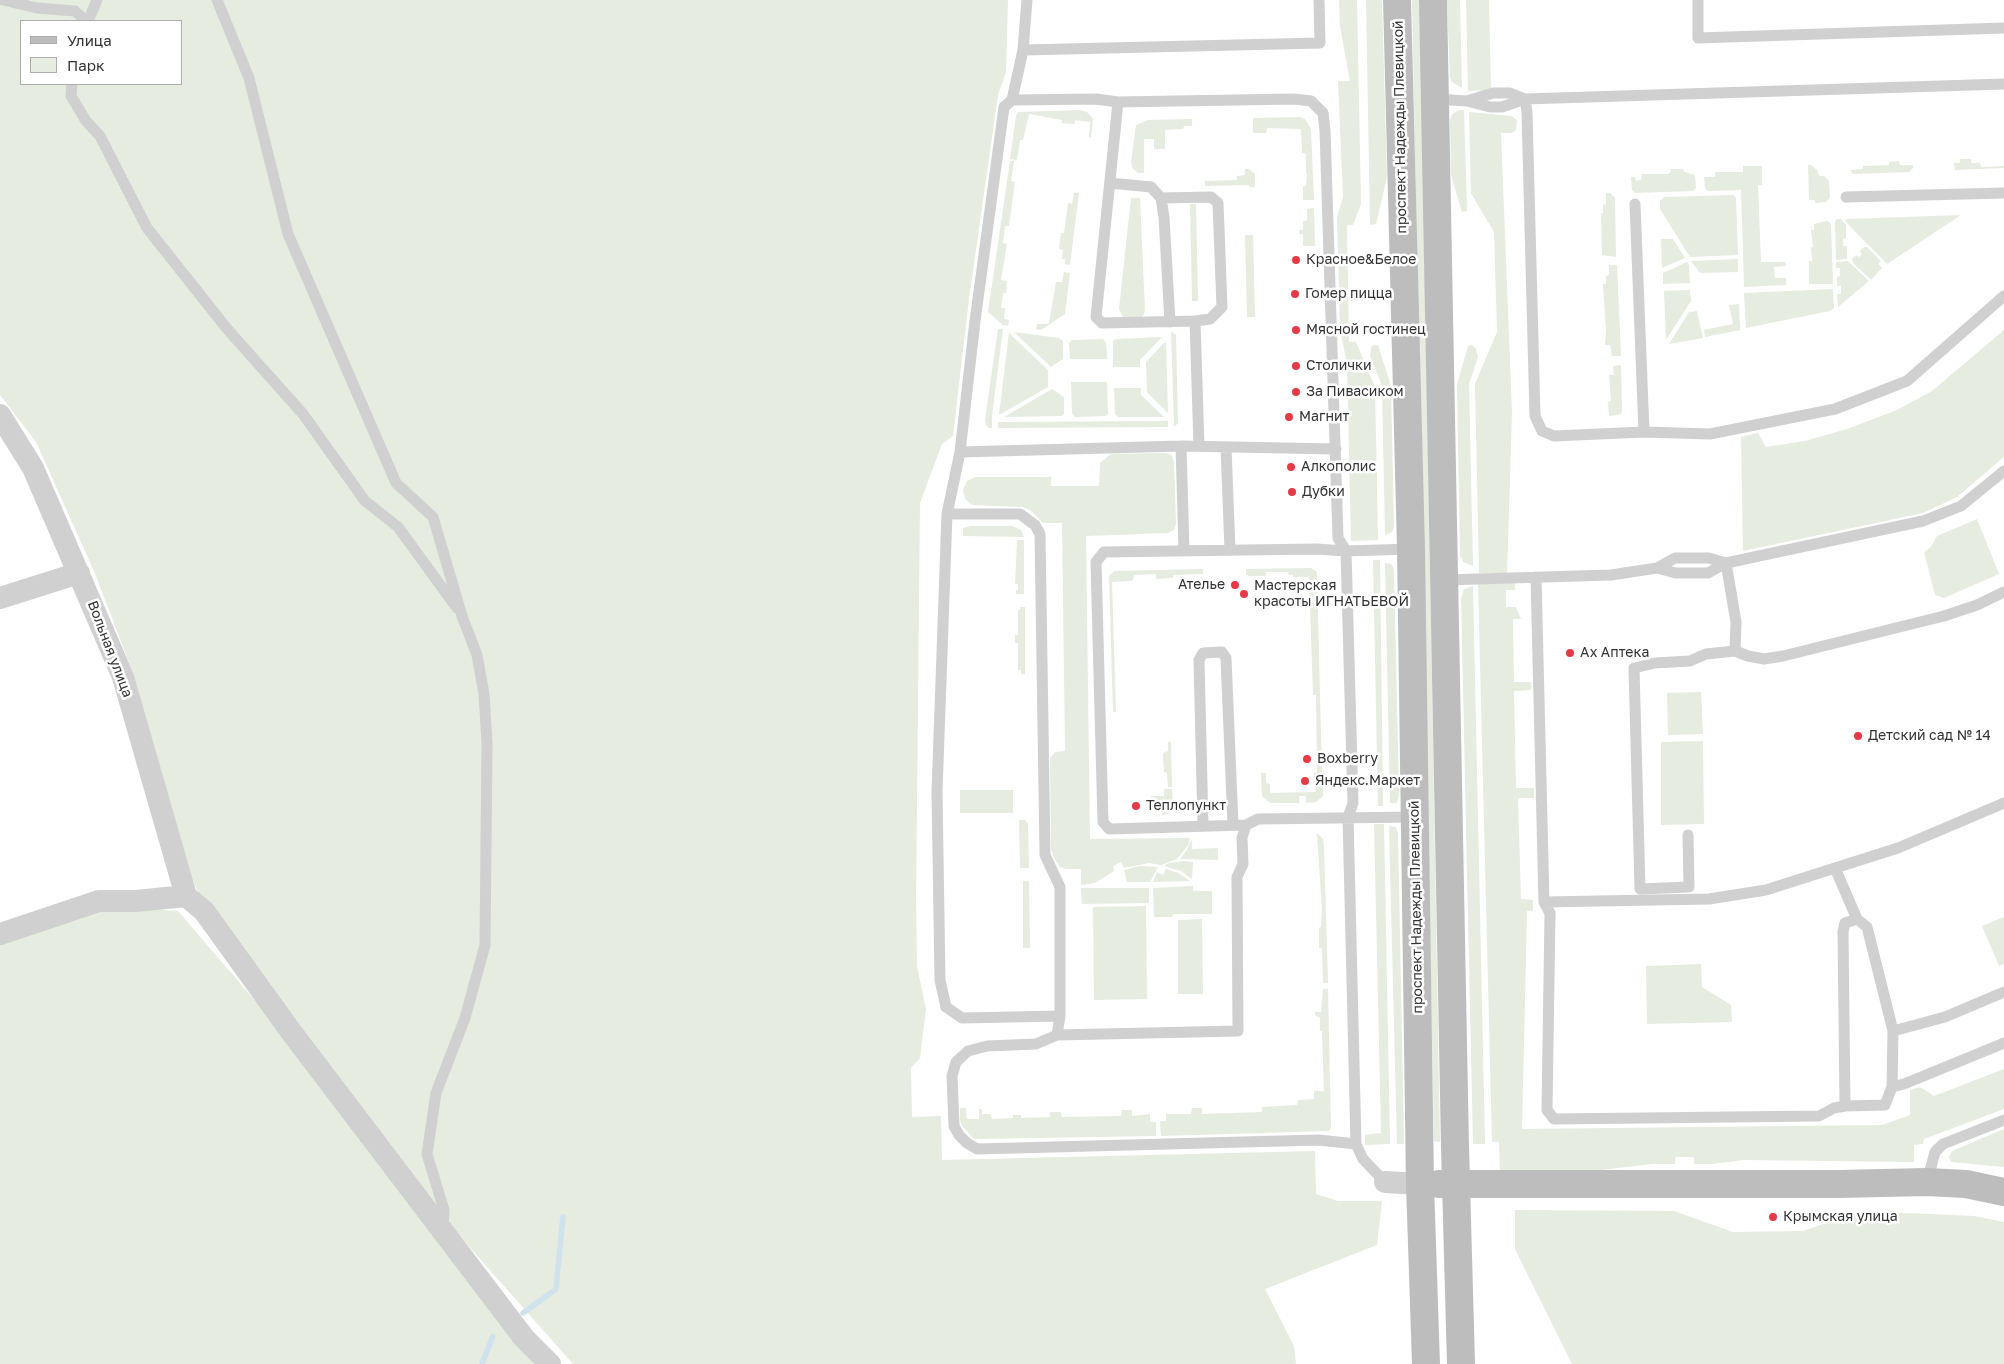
<!DOCTYPE html>
<html>
<head>
<meta charset="utf-8">
<style>
	body { margin:0 }
	#map { position:relative; width:2004px; height:1364px; overflow:hidden; background:#fff; font-family:"Golos Text",sans-serif }
	canvas { display:block }
	.legend { position:absolute; left:20px; top:20px; width:162px; height:65px; box-sizing:border-box; background:#fff; border:1px solid #adadad; margin:0; padding:6px 9px; list-style:none; font-size:15px; color:#333 }
	.legend li { display:flex; align-items:center; gap:10px; height:25px }
	.legend b { width:25px; border:1px solid #adadad }
</style>
</head>
<body>
<div id="map">
<canvas width="2004" height="1364"></canvas>
<ul class="legend">
<li><b style="height:6px;background:#bdbdbd"></b>Улица</li>
<li><b style="height:14px;background:#e6ecdf"></b>Парк</li>
</ul>
</div>
<script>
const ctx = document.querySelector('canvas').getContext('2d');
ctx.lineJoin = 'round';
function fill(path, color) {
  ctx.fillStyle = color;
  ctx.fill(path, 'evenodd');
}
function shape(rows) {
  const path = new Path2D();
  for (const r of rows) {
    path.moveTo(r[0], r[1]);
    for (let i = 2; i < r.length; i += 2) path.lineTo(r[i], r[i + 1]);
  }
  return path;
}
function strokePath(path, color, width, dash) {
  ctx.strokeStyle = color;
  ctx.lineWidth = width;
  ctx.lineCap = dash ? 'butt' : 'round';
  ctx.setLineDash(dash || []);
  ctx.stroke(path);
}
function write(font, color, halo, rows, align = 'center') {
  ctx.font = font + ' "Golos Text",sans-serif';
  ctx.lineWidth = 5;
  ctx.setLineDash([]);
  ctx.textBaseline = 'middle';
  ctx.strokeStyle = halo;
  ctx.fillStyle = color;
  for (const [text, x, y, turn = 0] of rows) {
    ctx.save();
    ctx.translate(x, y);
    ctx.rotate((+turn || 0) * Math.PI / 180);
    ctx.textAlign = isNaN(turn) ? turn : align;
    if (halo) ctx.strokeText(text, 0, 0);
    ctx.fillText(text, 0, 0);
    ctx.restore();
  }
}
fill(shape([
	[0,0,1008,0,1006,72,998,95,969,299,953,436,942,444,920,503,916,899,917,966,926,1009,920,1058,911,1068,912,1117,941,1116,942,1160,1315,1151,1316,1194,1338,1201,1382,1201,1377,1245,1265,1289,1294,1346,1296,1364,573,1364,434,1207,202,899,186,869,133,673,94,571,36,442,0,395],
	[21,21,181,21,181,84,21,84],
	[1339,0,1357,0,1361,204,1353,225,1347,225,1349,342,1356,342,1375,387,1378,540,1351,541,1347,365,1340,327,1337,217,1343,197,1338,81,1350,81,1340,26],
	[1366,0,1382,0,1387,177,1376,224,1370,225],
	[1412,0,1419,0,1421,49,1440,1142,1434,1141],
	[1447,0,1460,0,1462,88,1452,82,1450,77],
	[1466,0,1489,0,1491,90,1468,91],
	[1080,110,1087,112,1093,119,1091,137,1089,137,1090,122,1075,120,1074,124,1062,123,1062,120,1029,114,1023,140,1020,140,1017,160,1010,159,1016,116,1018,112],
	[1459,110,1464,110,1467,211,1462,212,1451,175,1450,121,1452,114],
	[1469,112,1511,116,1517,120,1516,130,1512,133,1501,133,1512,413,1507,573,1479,573,1475,384,1497,332,1494,232,1471,193],
	[1300,117,1305,119,1311,129,1314,200,1303,200,1303,186,1306,186,1307,174,1306,173,1306,156,1305,153,1302,153,1301,129,1267,128,1266,133,1253,133,1253,118],
	[1192,119,1192,126,1184,126,1183,129,1165,130,1165,149,1154,149,1154,139,1144,139,1144,173,1138,173,1133,169,1131,162,1136,125,1148,120],
	[1960,159,1971,159,1971,163,1980,163,1981,167,2004,166,2004,168,1955,170,1954,163,1960,163],
	[1010,161,1014,161,1011,181,1015,182,1009,226,1005,226,1003,243,1007,244,1001,280,1007,281,1006,294,1003,293,1001,308,1005,308,1004,319,1009,320,1008,326,1003,325,988,312],
	[1899,161,1900,165,1913,165,1913,168,1909,172,1853,174,1850,170,1863,169,1863,166,1889,165,1889,162],
	[1808,165,1811,165,1818,171,1819,176,1824,176,1829,181,1830,198,1826,202,1815,203,1815,200,1809,200],
	[1743,166,1762,166,1762,185,1758,185,1761,262,1785,262,1786,266,1774,267,1775,278,1786,278,1786,285,1744,287,1741,190,1708,191,1705,188,1704,177,1715,177,1715,172,1743,172],
	[1245,169,1249,169,1255,174,1255,187,1249,187,1249,185,1205,186,1205,181,1237,180,1237,176,1245,175],
	[1671,169,1683,169,1684,172,1695,175,1696,188,1693,191,1635,193,1632,190,1631,177,1635,177,1636,181,1641,180,1642,174,1668,174,1670,173],
	[1074,193,1079,193,1070,265,1065,264,1065,259,1062,259,1063,250,1059,249,1061,233,1064,233,1068,203,1072,204],
	[1606,193,1610,193,1615,198,1616,257,1602,255,1601,213,1603,213,1603,205,1606,204],
	[1734,195,1736,198,1738,255,1690,257,1660,209,1660,201,1664,197],
	[1131,198,1140,198,1145,311,1143,316,1139,318,1123,317,1119,309],
	[1190,204,1196,204,1198,301,1192,301],
	[1314,208,1315,246,1303,246,1303,234,1299,234,1299,230,1303,230,1303,221,1307,221,1307,209],
	[1961,215,1887,264,1845,221,1847,219],
	[1837,219,1841,219,1846,225,1846,238,1843,239,1843,246,1847,246,1847,259,1836,260,1835,222],
	[1828,221,1831,224,1833,284,1809,284,1809,261,1812,261,1811,247,1813,247,1811,230,1814,230,1814,224],
	[1245,235,1253,235,1255,317,1247,317],
	[1661,239,1673,239,1685,258,1662,268],
	[1864,247,1867,247,1881,261,1878,263,1882,268,1871,280,1853,263,1852,259,1856,255,1859,257,1862,254,1860,251],
	[1738,259,1738,272,1700,273,1691,261],
	[1848,261,1869,281,1838,307,1837,294,1841,294,1841,286,1837,286,1837,277,1840,276,1840,268,1836,268,1836,262],
	[1687,262,1689,265,1690,283,1663,284,1663,273],
	[1609,265,1617,265,1621,356,1612,356,1610,345,1605,345,1606,330,1603,284,1606,284,1606,276,1609,275],
	[1064,272,1070,273,1065,314,1041,330,1036,329,1037,324,1046,324,1049,323,1056,282,1062,282],
	[1833,289,1834,308,1830,311,1746,328,1744,293],
	[1690,290,1691,301,1666,340,1664,291],
	[1739,304,1740,330,1705,337,1704,330,1733,324,1729,305],
	[1697,311,1703,338,1669,344,1689,312],
	[998,329,1003,329,992,416,992,428,989,428,986,425,985,420],
	[2004,330,2004,457,1957,497,1923,513,1743,551,1741,437,1758,433,1766,447,1805,441,1847,429,1897,410,1932,391],
	[1171,331,1176,335,1178,423,1174,427],
	[1014,332,1059,338,1063,341,1063,359,1051,367],
	[1009,333,1048,370,1048,387,999,415],
	[1162,337,1140,360,1140,367,1113,367,1113,341,1116,339],
	[1103,339,1106,343,1107,359,1070,359,1069,343,1072,340],
	[1166,341,1168,413,1147,392,1146,362],
	[1374,345,1378,345,1391,386,1394,527,1392,532,1385,535,1382,386,1370,356,1371,347],
	[1472,345,1476,349,1478,357,1469,384,1473,566,1463,562,1460,555,1457,384,1468,346],
	[1621,365,1622,413,1618,415,1609,416,1608,402,1611,401,1609,375,1614,375,1613,366],
	[1071,382,1107,382,1108,414,1106,416,1075,417,1072,413],
	[1114,388,1141,388,1141,395,1164,417,1118,417,1115,414],
	[1052,389,1064,397,1064,414,1062,416,1004,417],
	[1168,421,1168,427,998,428,998,422],
	[1166,453,1171,455,1174,461,1176,523,1174,530,1168,533,1086,536,1090,839,1190,838,1189,844,1177,859,1161,865,1149,863,1124,868,1121,862,1113,866,1114,871,1095,883,1081,885,1081,869,1066,869,1060,867,1053,856,1051,848,1050,758,1055,752,1065,751,1062,523,1043,523,1030,510,1022,507,972,505,965,499,963,490,967,481,976,477,1051,477,1051,486,1099,486,1100,463,1111,454],
	[1977,519,1999,574,1944,598,1935,595,1924,552,1930,548,1937,536],
	[971,526,1013,526,1021,530,1024,537,963,536,963,528],
	[1017,540,1024,540,1024,594,1016,594,1016,590,1018,590,1018,584,1015,584],
	[1373,560,1380,560,1383,806,1378,806],
	[1385,563,1391,564,1394,569,1399,795,1397,803,1390,803],
	[1311,568,1317,572,1322,777,1314,778,1314,773,1317,772,1316,695,1313,695,1309,577,1293,577,1293,575,1289,575,1288,572,1266,572,1266,576,1248,576,1248,575,1246,575,1246,569],
	[1203,569,1203,574,1173,575,1173,578,1156,579,1156,574,1134,575,1133,580,1130,581,1112,582,1116,712,1113,712,1109,576,1114,571],
	[1515,582,1515,590,1506,590,1506,607,1516,607,1521,619,1513,619,1514,682,1531,682,1531,690,1514,691,1516,788,1534,788,1534,798,1518,798,1521,899,1533,900,1533,911,1527,911,1522,1129,1882,1125,1910,1115,1910,1090,1920,1087,1934,1096,2004,1069,2004,1109,1924,1139,1923,1144,1914,1145,1914,1162,1744,1160,1712,1164,1694,1164,1694,1157,1675,1157,1675,1164,1652,1164,1593,1171,1500,1171,1499,1142,1492,1142,1478,583],
	[1473,586,1485,1144,1473,1144,1461,599,1464,589],
	[1020,607,1025,607,1025,674,1021,674,1021,670,1018,670,1018,643,1015,643,1015,635,1018,635,1018,610,1020,610],
	[1701,692,1703,734,1668,735,1667,693],
	[1703,741,1704,824,1661,825,1661,742],
	[1168,742,1171,742,1172,787,1168,787,1167,773,1164,772,1163,756,1163,753,1168,751],
	[1261,773,1266,773,1266,783,1270,784,1270,793,1316,792,1316,787,1323,787,1323,796,1316,802,1306,803,1306,796,1299,796,1299,803,1270,803,1262,796],
	[1164,789,1172,789,1173,808,1168,814,1162,815,1161,803,1151,803,1151,796,1164,796],
	[960,790,1013,790,1013,813,960,813],
	[1019,820,1025,820,1028,824,1029,868,1020,868],
	[1374,824,1384,824,1390,1144,1365,1145,1365,1135,1381,1133],
	[1389,826,1396,827,1398,833,1404,1144,1397,1144],
	[1317,833,1323,839,1324,847,1328,983,1323,983,1322,948,1319,948,1319,928,1321,927,1322,911],
	[1192,839,1192,849,1218,848,1218,860,1180,859,1187,850],
	[1183,861,1193,862,1192,879,1181,871,1164,866,1169,863],
	[1139,866,1158,867,1150,882,1127,882,1124,870],
	[1166,869,1178,873,1190,881,1153,882,1157,872,1163,875],
	[1023,881,1029,881,1030,948,1023,948],
	[1193,886,1193,891,1212,891,1212,914,1173,914,1172,917,1154,917,1153,888],
	[1081,888,1149,888,1149,903,1082,904],
	[1146,906,1147,999,1094,1000,1093,907],
	[117,907,178,911,269,1017,380,1167,462,1266,538,1364,0,1364,0,944],
	[2004,917,2004,964,1999,966,1982,926],
	[1202,919,1203,994,1178,994,1178,920],
	[1701,964,1702,987,1731,1005,1732,1022,1647,1024,1646,966],
	[1323,989,1328,989,1331,1128,1329,1131,1161,1136,1160,1121,1166,1121,1166,1114,1191,1114,1192,1108,1202,1108,1202,1114,1262,1112,1262,1107,1297,1105,1298,1100,1314,1099,1314,1091,1324,1091,1322,1031,1320,1031,1320,1018,1315,1015,1315,1012,1321,1012],
	[960,1108,966,1108,967,1119,979,1119,979,1109,982,1109,982,1114,991,1114,992,1119,1013,1118,1013,1115,1021,1115,1021,1118,1050,1117,1050,1112,1061,1112,1062,1117,1121,1116,1122,1110,1132,1110,1132,1116,1150,1114,1150,1122,1156,1122,1156,1136,974,1139,962,1126,960,1120],
	[2004,1129,2004,1167,1951,1162,1949,1157,1952,1151],
	[1515,1210,1674,1211,1733,1232,1803,1231,1861,1211,1974,1216,2004,1222,2004,1364,1572,1364,1515,1249]
]), '#e6ecdf');
strokePath(shape([
	[523,1313,556,1289,563,1217],
	[482,1364,493,1336]
]), '#cfe2ee', 5.5);
strokePath(shape([
	[3,0,37,8,75,11,86,21],
	[217,0,249,78,288,234,396,483,433,517,462,616,477,655,484,694,487,743,485,945,465,1018,436,1093,427,1154,444,1210,443,1227],
	[1698,0,1698,38,2004,28],
	[88,21,97,0],
	[1023,50,1027,0],
	[72,84,71,96,86,121,100,136,147,228,228,330,303,414,365,501,398,527,457,608],
	[1434,99,1467,101,1493,93,1510,93,1525,99,2004,84],
	[1012,100,1023,50,1320,43,1319,0],
	[1467,101,1490,107,1502,107,1525,99,1527,112,1535,416,1542,431,1554,436,1644,432,1635,204],
	[1118,102,1096,317,1102,323,1195,321],
	[1110,183,1151,187,1161,198,1211,197,1218,203,1222,307,1210,319,1195,321,1199,446],
	[1846,197,2004,193],
	[1161,198,1164,217,1170,322],
	[1644,432,1710,434,1835,409,1907,381,2004,296],
	[1181,446,1184,551],
	[1226,447,1230,550],
	[960,452,1181,446,1336,449],
	[947,514,1020,514,1035,525,1040,534,1045,855,1060,887,1060,1016,1057,1035],
	[1411,549,1346,551,1316,549,1104,552,1096,562,1103,822,1109,829,1246,825,1258,819,1415,817],
	[1657,568,1676,573,1708,573,1726,563,1736,622,1735,651],
	[1536,577,1544,902,1709,899,1766,890,1835,868,1857,919,1845,923,1843,932,1845,1106,1834,1108,1819,1116,1554,1119,1547,1110,1550,913,1544,902],
	[1444,580,1611,575,1657,568,1675,558,1709,558,1726,563,1923,521,1961,506,2004,471],
	[1246,825,1242,838,1243,864,1237,877,1238,1031,1057,1035,1036,1044,987,1046,968,1051,956,1062,952,1076,954,1126,959,1135,967,1143,977,1149,1319,1140,1356,1144,1363,1159,1385,1182],
	[1203,826,1199,660,1203,653,1222,652,1226,658,1233,825],
	[1688,835,1689,887,1640,889,1634,668,1655,663,1690,661,1706,654,1735,651,1748,656,1764,659,1783,656,1944,616,1977,605,2004,592],
	[1835,868,1898,848,2004,803],
	[1060,1016,962,1018,946,1007,940,980,937,792,947,514,960,452,975,321,1004,107,1012,100,1096,99,1118,102,1294,99,1311,101,1323,113,1325,130,1338,538,1346,551,1353,803,1348,817,1356,1144],
	[1893,1031,1945,1017,2004,992],
	[1892,1087,1904,1084,2004,1043],
	[1845,1106,1885,1105,1892,1087,1893,1031,1867,927,1857,919],
	[1927,1182,1935,1152,1943,1144,2004,1120]
]), '#d0d0d0', 11);
strokePath(shape([
	[0,415,33,468,123,677,186,896],
	[0,598,79,573],
	[0,934,99,901,136,901,186,896,204,911,292,1033,524,1338,550,1364],
	[1385,1182,1420,1184]
]), '#d0d0d0', 22);
strokePath(shape([
	[1397,0,1411,549,1420,1184,1426,1364],
	[1433,0,1455,1147,1461,1364],
	[1439,1184,1838,1184,1927,1182,1966,1184,2004,1192]
]), '#bdbdbd', 28);
for (const [x, y, r, color] of [
	[1296,260,5,"#e63946"],
	[1295,294,5,"#e63946"],
	[1296,330,5,"#e63946"],
	[1296,366,5,"#e63946"],
	[1296,392,5,"#e63946"],
	[1289,417,5,"#e63946"],
	[1291,467,5,"#e63946"],
	[1292,492,5,"#e63946"],
	[1235,585,5,"#e63946"],
	[1244,594,5,"#e63946"],
	[1570,653,5,"#e63946"],
	[1858,736,5,"#e63946"],
	[1307,759,5,"#e63946"],
	[1305,781,5,"#e63946"],
	[1136,806,5,"#e63946"],
	[1773,1217,5,"#e63946"]
]) {
  const dot = new Path2D();
  dot.arc(x, y, r, 0, 2 * Math.PI);
  ctx.fillStyle = color;
  ctx.fill(dot);
  strokePath(dot, '#fff', 2);
}
write('14px', '#333', '#fff', [
	["проспект Надежды Плевицкой",1400,127,-91],
	["Вольная улица",110,649,69],
	["проспект Надежды Плевицкой",1416,907,-91]
]);
write('14px', '#333', '#fff', [
	["Красное&Белое",1306,260],
	["Гомер пицца",1305,294],
	["Мясной гостинец",1306,330],
	["Столички",1306,366],
	["За Пивасиком",1306,392],
	["Магнит",1299,417],
	["Алкополис",1301,467],
	["Дубки",1302,492],
	["Ателье",1225,585,"right"],
	["Мастерская",1254,586],
	["красоты ИГНАТЬЕВОЙ",1254,602],
	["Ах Аптека",1580,653],
	["Детский сад № 14",1868,736],
	["Boxberry",1317,759],
	["Яндекс.Маркет",1315,781],
	["Теплопункт",1146,806],
	["Крымская улица",1783,1217]
], 'left');
</script>
</body>
</html>
